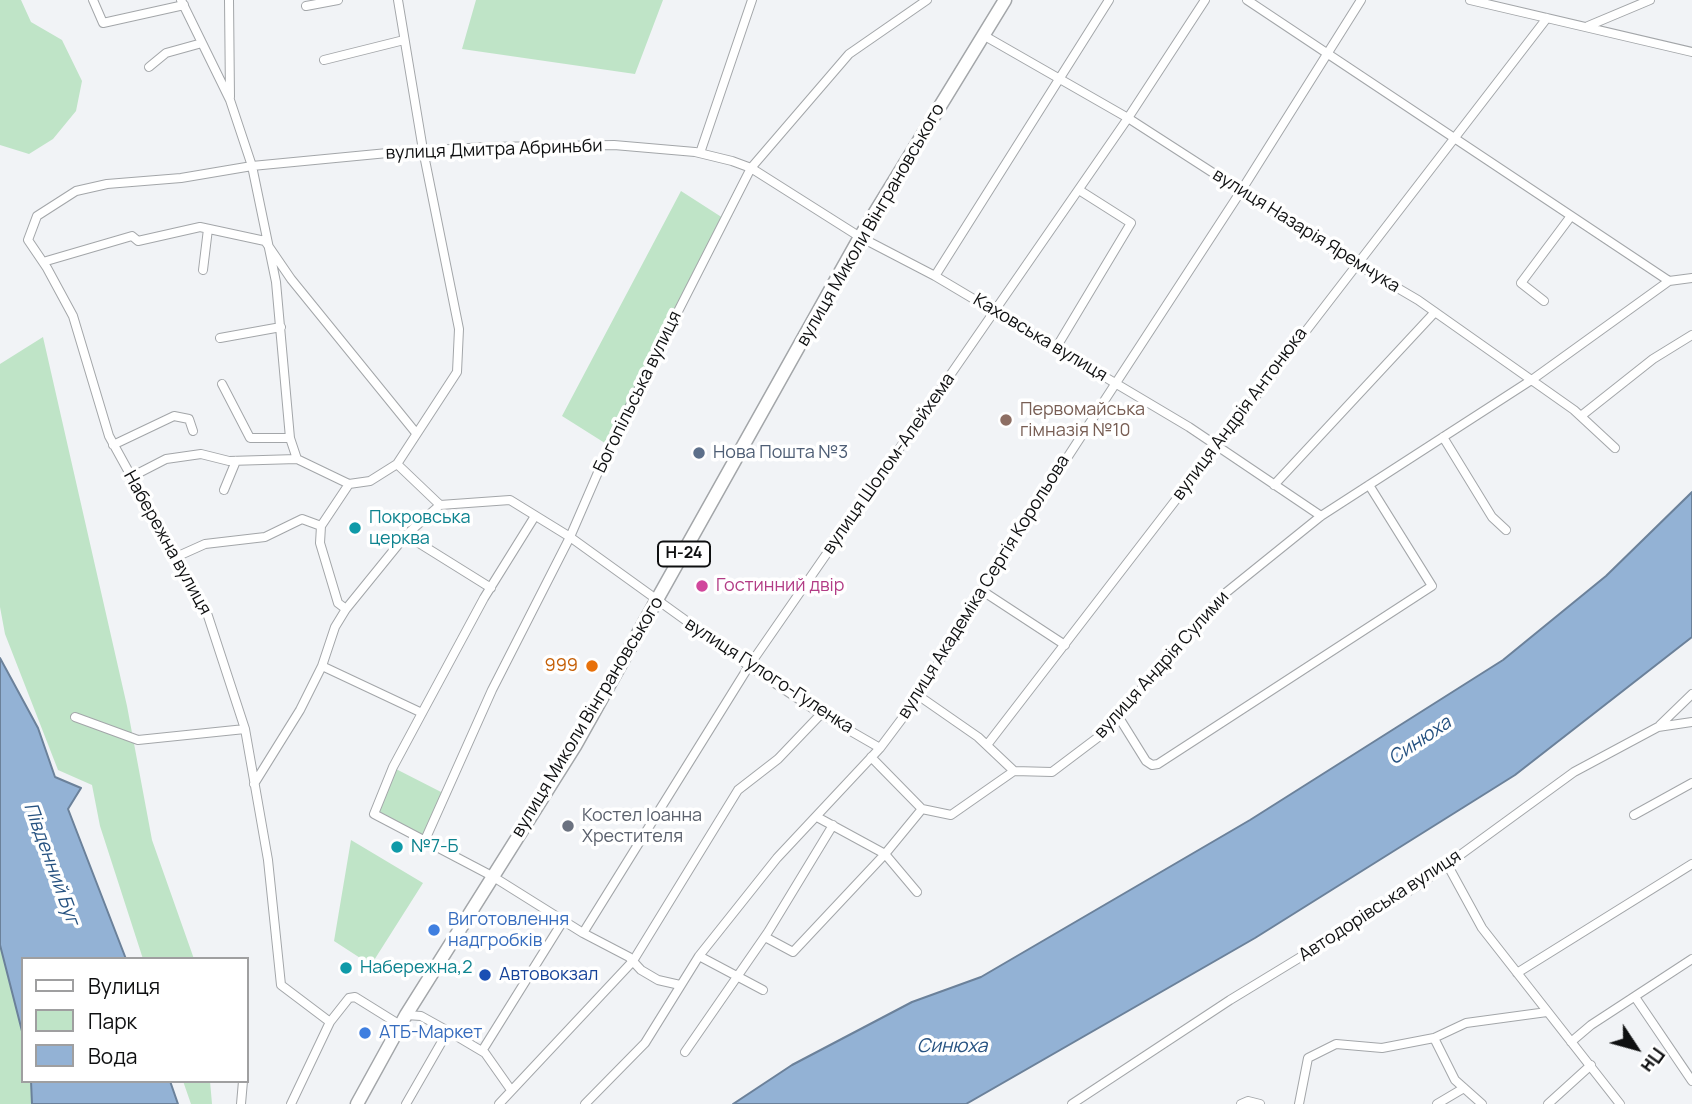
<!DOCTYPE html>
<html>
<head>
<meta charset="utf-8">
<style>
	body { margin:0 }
	#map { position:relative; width:1692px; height:1104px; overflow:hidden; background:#f1f3f6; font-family:Manrope,sans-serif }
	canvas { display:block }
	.legend { position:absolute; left:21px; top:957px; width:228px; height:126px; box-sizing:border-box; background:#fff; border:2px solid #9f9fa0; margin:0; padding:9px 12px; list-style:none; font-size:21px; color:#0f1011 }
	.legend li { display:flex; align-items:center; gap:14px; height:35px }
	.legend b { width:35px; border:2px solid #9f9fa0 }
	.north { position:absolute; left:1601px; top:1013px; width:70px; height:70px; -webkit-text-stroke:5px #fff; paint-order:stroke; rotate:126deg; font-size:19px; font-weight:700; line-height:28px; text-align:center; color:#0f1011 }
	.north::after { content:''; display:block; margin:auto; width:24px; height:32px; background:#0f1011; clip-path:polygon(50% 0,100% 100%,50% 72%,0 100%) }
</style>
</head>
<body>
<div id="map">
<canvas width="1692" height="1104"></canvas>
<ul class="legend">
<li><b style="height:9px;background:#fff"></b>Вулиця</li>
<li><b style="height:19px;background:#bfe4c7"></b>Парк</li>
<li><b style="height:19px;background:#93b2d5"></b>Вода</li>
</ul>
<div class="north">Пн</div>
</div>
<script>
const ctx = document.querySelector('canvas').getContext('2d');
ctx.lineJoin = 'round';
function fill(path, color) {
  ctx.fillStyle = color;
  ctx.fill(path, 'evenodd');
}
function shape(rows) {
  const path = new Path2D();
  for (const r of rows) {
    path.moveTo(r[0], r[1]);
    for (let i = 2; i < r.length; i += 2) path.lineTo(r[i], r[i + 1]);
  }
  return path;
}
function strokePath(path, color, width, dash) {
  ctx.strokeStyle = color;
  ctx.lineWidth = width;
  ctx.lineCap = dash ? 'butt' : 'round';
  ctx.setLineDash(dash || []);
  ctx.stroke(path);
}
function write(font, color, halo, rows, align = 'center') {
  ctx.font = font + ' Manrope,sans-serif';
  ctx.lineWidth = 7;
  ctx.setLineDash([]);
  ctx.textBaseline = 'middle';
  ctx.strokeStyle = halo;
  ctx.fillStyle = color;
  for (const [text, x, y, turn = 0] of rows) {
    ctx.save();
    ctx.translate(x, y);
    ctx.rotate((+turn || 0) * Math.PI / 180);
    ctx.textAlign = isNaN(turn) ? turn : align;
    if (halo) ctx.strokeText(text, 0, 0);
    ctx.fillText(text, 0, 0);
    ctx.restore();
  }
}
fill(shape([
	[0,0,21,0,31,22,62,40,82,81,76,111,53,139,29,154,0,145],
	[476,0,663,0,635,74,462,49],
	[681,191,723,218,608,445,562,416],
	[43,337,127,706,152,840,194,959,143,959,100,826,92,785,58,770,5,634,0,607,0,364],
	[394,768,443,793,424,836,377,813],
	[351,840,423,883,371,965,334,941],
	[0,945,23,1035,23,1081,31,1081,32,1104,0,1104],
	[183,1081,210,1081,212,1104,191,1104]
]), '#bfe4c7');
const water = shape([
	[1692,492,1692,637,1515,775,1255,938,966,1104,733,1104,792,1065,912,1002,981,977,1250,820,1503,660,1606,576,1692,492],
	[0,658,38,728,55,777,81,788,68,809,126,959,23,959,23,1035,0,945,0,658],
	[31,1081,170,1081,178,1104,32,1104,31,1081]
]);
fill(water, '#93b2d5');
strokePath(water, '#6b819a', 2);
const street = shape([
	[93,0,103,23,184,5],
	[181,0,230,100,252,166,276,282,290,438,297,459],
	[229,0,230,97],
	[398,0,423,150,459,329,457,372,397,464,440,505],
	[1247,0,1669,281],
	[1470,0,1692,52],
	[306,6,338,0],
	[1588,26,1650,0],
	[983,35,1128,118,1331,249,1418,300,1574,410,1615,448],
	[324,60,404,40],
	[149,67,166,53,202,43],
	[700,153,752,0],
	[43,262,132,236,138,241,200,227,265,241,291,279,416,433],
	[203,270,208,229],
	[935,276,1109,0],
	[1544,301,1521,283,1571,216],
	[220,338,281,327],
	[1056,348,1131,223,1079,190],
	[222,384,250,438,290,438],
	[1581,416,1653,359,1692,335],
	[1443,437,1492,517,1506,530],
	[113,445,174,416,189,419,193,431],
	[131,477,166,459,201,454,229,461,297,459,349,484],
	[349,484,370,481,397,464],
	[1274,485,1435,312],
	[224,490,236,461],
	[440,505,510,500,570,537,749,666,821,714,880,748],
	[535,516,484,598,422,713,393,767,374,814,492,876,583,933,629,957,641,970,658,980,680,985],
	[406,535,491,588],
	[176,557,205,544,265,537,302,519,321,526],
	[981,590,1065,645],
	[346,609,338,603,320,543,321,526,349,484],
	[322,666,422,713],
	[919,696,978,737,1014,771,1052,772,1101,735,1223,595,1321,516,1533,379,1669,281,1692,278],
	[1118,716,1146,761,1152,765,1158,764,1432,586,1369,485],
	[75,717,138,740,245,729],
	[1660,725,1692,694],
	[987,745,1547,18],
	[871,757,922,809,951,815,1014,771],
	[254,784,300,710,322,666,335,627,346,609,406,535,440,505],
	[1634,815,1692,783],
	[817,817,885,854,917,892],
	[425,840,492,690,570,537,609,447,751,168,849,54,927,0],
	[1447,864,1482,928,1620,1104],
	[583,933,749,666,1128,118,1205,0],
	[765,937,793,952,885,854,922,809],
	[699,956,763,990],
	[1517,973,1692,864],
	[1635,997,1692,1081],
	[406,1015,421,1016,448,1031],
	[400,1025,355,997,349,998,330,1022,281,985,268,860,245,729,208,616,109,436,73,316,47,268,28,240,37,216,76,191,107,184,181,178,252,166,398,152,486,147,614,145,695,152,732,161,751,168,860,237,935,276,1189,427,1321,516],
	[1434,1038,1455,1080,1482,1104],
	[1571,1042,1591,1025,1692,959],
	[482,1051,563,921],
	[685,1052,768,932,833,825],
	[241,1104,243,1081],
	[291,1104,330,1022],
	[406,1104,448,1031,485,1053,511,1090],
	[499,1104,633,961,738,790,778,759,821,714],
	[585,1104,645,1043,699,956,777,858,880,748,919,696,981,590,1241,191,1361,0],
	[1072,1104,1230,1000,1419,885,1574,772,1658,727,1692,722],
	[1241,1104,1248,1101,1260,1104],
	[1299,1104,1308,1058,1336,1044,1382,1048,1434,1038,1466,1023,1547,1012],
	[1437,1104,1464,1088],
	[1548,1104,1591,1065]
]);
const primary = shape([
	[357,1104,406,1015,575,746,860,237,1005,0]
]);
strokePath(street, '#a3a6a9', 10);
strokePath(primary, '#a3a6a9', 15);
strokePath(street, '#fff', 8);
strokePath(primary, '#fff', 12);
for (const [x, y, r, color] of [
	[1006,420,7,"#8d6e63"],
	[699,453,7,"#5c6f8a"],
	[355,528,7,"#0f9aa8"],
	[702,586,7,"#d1479c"],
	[592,666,7,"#e8710a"],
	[568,826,7,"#6b7280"],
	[397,847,7,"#0f9aa8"],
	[434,930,7,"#3f7fe0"],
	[346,968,7,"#0f9aa8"],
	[485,975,7,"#1a4fb4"],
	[365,1033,7,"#3f7fe0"]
]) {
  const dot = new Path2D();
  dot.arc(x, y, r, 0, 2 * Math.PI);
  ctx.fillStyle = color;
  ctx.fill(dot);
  strokePath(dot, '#fff', 2.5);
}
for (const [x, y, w] of [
	[684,554,52]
]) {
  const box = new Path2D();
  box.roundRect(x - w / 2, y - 12.5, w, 25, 5);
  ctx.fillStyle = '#fff';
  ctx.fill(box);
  strokePath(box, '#0f1011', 2);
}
write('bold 16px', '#0f1011', null, [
	["Н-24",684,554]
]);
write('18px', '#0f1011', '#fff', [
	["вулиця Дмитра Абриньби",494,150,-2],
	["вулиця Миколи Вінграновського",871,225,-60],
	["вулиця Назарія Яремчука",1306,231,32],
	["Каховська вулиця",1040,338,31],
	["Богопільська вулиця",638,392,-64],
	["вулиця Андрія Антонюка",1240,414,-53],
	["вулиця Шолом-Алейхема",889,464,-55],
	["Набережна вулиця",167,543,61],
	["вулиця Академіка Сергія Корольова",984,587,-58],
	["вулиця Андрія Сулими",1162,665,-48],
	["вулиця Гулого-Гуленка",769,676,33],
	["вулиця Миколи Вінграновського",588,717,-59],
	["Автодорівська вулиця",1380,906,-33]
]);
write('18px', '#785e54', '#fff', [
	["Первомайська",1020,410],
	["гімназія №10",1020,431]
], 'left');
write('18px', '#4e5e75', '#fff', [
	["Нова Пошта №3",713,453]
], 'left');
write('18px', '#0d838f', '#fff', [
	["Покровська",369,518],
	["церква",369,539],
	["№7-Б",411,847],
	["Набережна,2",360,968]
], 'left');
write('18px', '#b23c85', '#fff', [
	["Гостинний двір",716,586]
], 'left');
write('18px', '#c56008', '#fff', [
	["999",578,666]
], 'right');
write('18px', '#5b616d', '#fff', [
	["Костел Іоанна",582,816],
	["Хрестителя",582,837]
], 'left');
write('18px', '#366cbe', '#fff', [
	["Виготовлення",448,920],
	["надгробків",448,941],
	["АТБ-Маркет",379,1033]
], 'left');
write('18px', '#164399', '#fff', [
	["Автовокзал",499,975]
], 'left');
write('italic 19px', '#265281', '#fff', [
	["Синюха",1420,741,-34],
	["Південний Буг",51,864,70],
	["Синюха",952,1047]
]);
</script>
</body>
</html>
